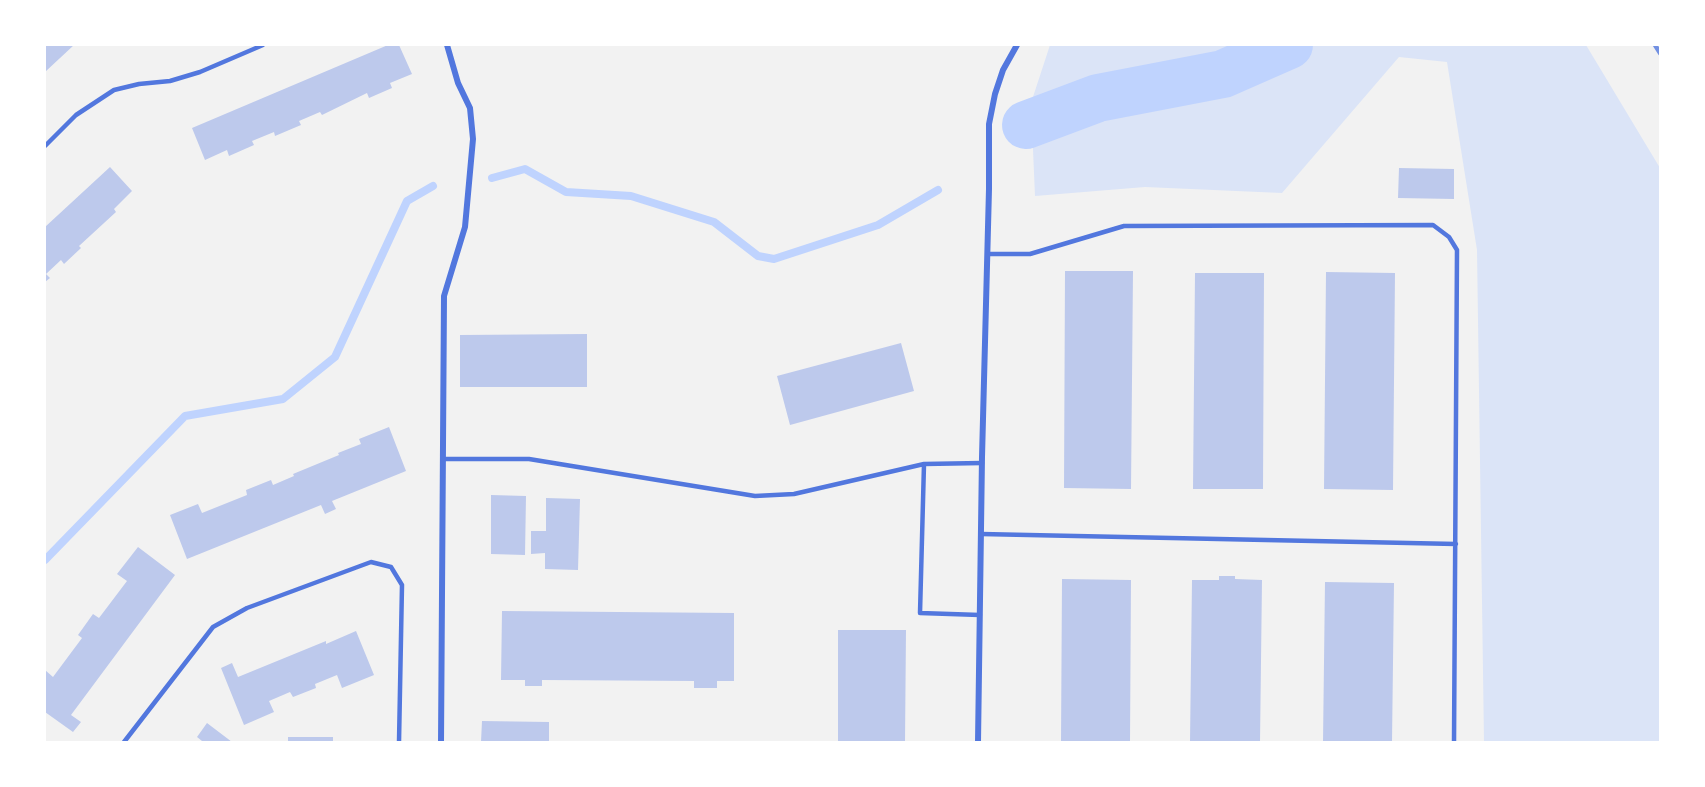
<!DOCTYPE html>
<html>
<head>
<meta charset="utf-8">
<style>
	body { margin:0 }
	#map { position:relative; width:1705px; height:787px; overflow:hidden; background:#f2f2f2; font-family:Literata,serif }
	canvas { display:block }
	.frame { position:absolute; inset:0; border:46px solid #fff; pointer-events:none }
</style>
</head>
<body>
<div id="map">
<canvas width="1705" height="787"></canvas>
<div class="frame"></div>
</div>
<script>
const ctx = document.querySelector('canvas').getContext('2d');
ctx.lineJoin = 'round';
function fill(path, color) {
  ctx.fillStyle = color;
  ctx.fill(path, 'evenodd');
}
function shape(rows) {
  const path = new Path2D();
  for (const r of rows) {
    path.moveTo(r[0], r[1]);
    for (let i = 2; i < r.length; i += 2) path.lineTo(r[i], r[i + 1]);
  }
  return path;
}
function strokePath(path, color, width, dash) {
  ctx.strokeStyle = color;
  ctx.lineWidth = width;
  ctx.lineCap = dash ? 'butt' : 'round';
  ctx.setLineDash(dash || []);
  ctx.stroke(path);
}
fill(shape([
	[1050,45,1586,45,1660,168,1660,742,1484,742,1477,250,1447,62,1399,57,1282,193,1145,187,1035,196,1031,103]
]), '#dbe4f7');
strokePath(shape([
	[492,178,525,169,566,192,631,196,714,222,758,256,774,259,878,225,938,190],
	[45,560,185,416,283,399,335,357,407,201,433,186]
]), '#bfd3fe', 8);
strokePath(shape([
	[1026,125,1098,98,1223,74,1289,45]
]), '#bfd3fe', 48);
fill(shape([
	[45,45,74,45,45,72],
	[388,45,399,45,412,74,390,83,392,88,369,98,367,93,322,115,320,112,299,121,301,125,275,136,274,132,252,141,254,145,229,156,227,150,205,160,192,128],
	[110,167,132,191,114,209,116,212,79,246,81,248,64,264,61,260,46,274,50,278,45,282,45,227],
	[1399,168,1454,169,1454,199,1398,198],
	[1065,271,1133,271,1131,489,1064,488],
	[1326,272,1395,273,1393,490,1324,489],
	[1195,273,1264,273,1263,489,1193,489],
	[587,334,587,387,460,387,460,335],
	[901,343,914,391,790,425,777,376],
	[389,427,406,471,332,501,336,509,325,514,321,505,187,559,170,515,198,504,202,513,247,495,246,490,271,480,273,485,294,476,293,474,339,455,338,453,361,444,359,439],
	[491,495,526,496,525,555,491,554],
	[546,498,580,499,578,570,545,569,545,553,531,554,531,531,546,531],
	[138,547,175,575,71,715,81,722,73,732,45,712,45,670,53,677,82,638,78,635,93,614,99,618,127,581,117,574],
	[1219,576,1235,576,1235,579,1262,580,1260,742,1190,742,1192,580,1219,580],
	[1062,579,1131,580,1130,742,1061,742],
	[1325,582,1394,583,1392,742,1323,742],
	[502,611,734,613,734,681,717,681,717,688,694,688,694,681,542,680,542,686,525,686,525,680,501,680],
	[838,630,906,630,905,742,838,742],
	[356,631,374,675,342,688,337,675,315,684,316,688,293,697,290,692,269,701,274,712,244,725,221,668,232,663,238,677,326,641,326,644],
	[482,721,549,722,549,742,481,742],
	[207,723,232,742,201,742,202,741,197,737],
	[288,737,333,737,333,742,288,742]
]), '#bdc9ec');
strokePath(shape([
	[45,146,76,115,114,90,139,84,170,81,200,72,263,45],
	[988,254,1030,254,1124,226,1433,225,1449,237,1457,250,1454,742],
	[444,459,529,459,755,496,794,494,924,464],
	[981,534,1456,544],
	[980,615,920,613,924,464,982,463],
	[124,742,213,627,247,608,371,562,391,567,402,585,399,742]
]), '#5277de', 4.5);
strokePath(shape([
	[441,742,444,296,465,227,473,139,470,108,458,83,447,45],
	[978,742,982,457,989,189,989,124,995,94,1003,70,1017,45]
]), '#5277de', 6);
strokePath(shape([
	[1655,45,1660,53]
]), '#7290e2', 4.5);
</script>
</body>
</html>
